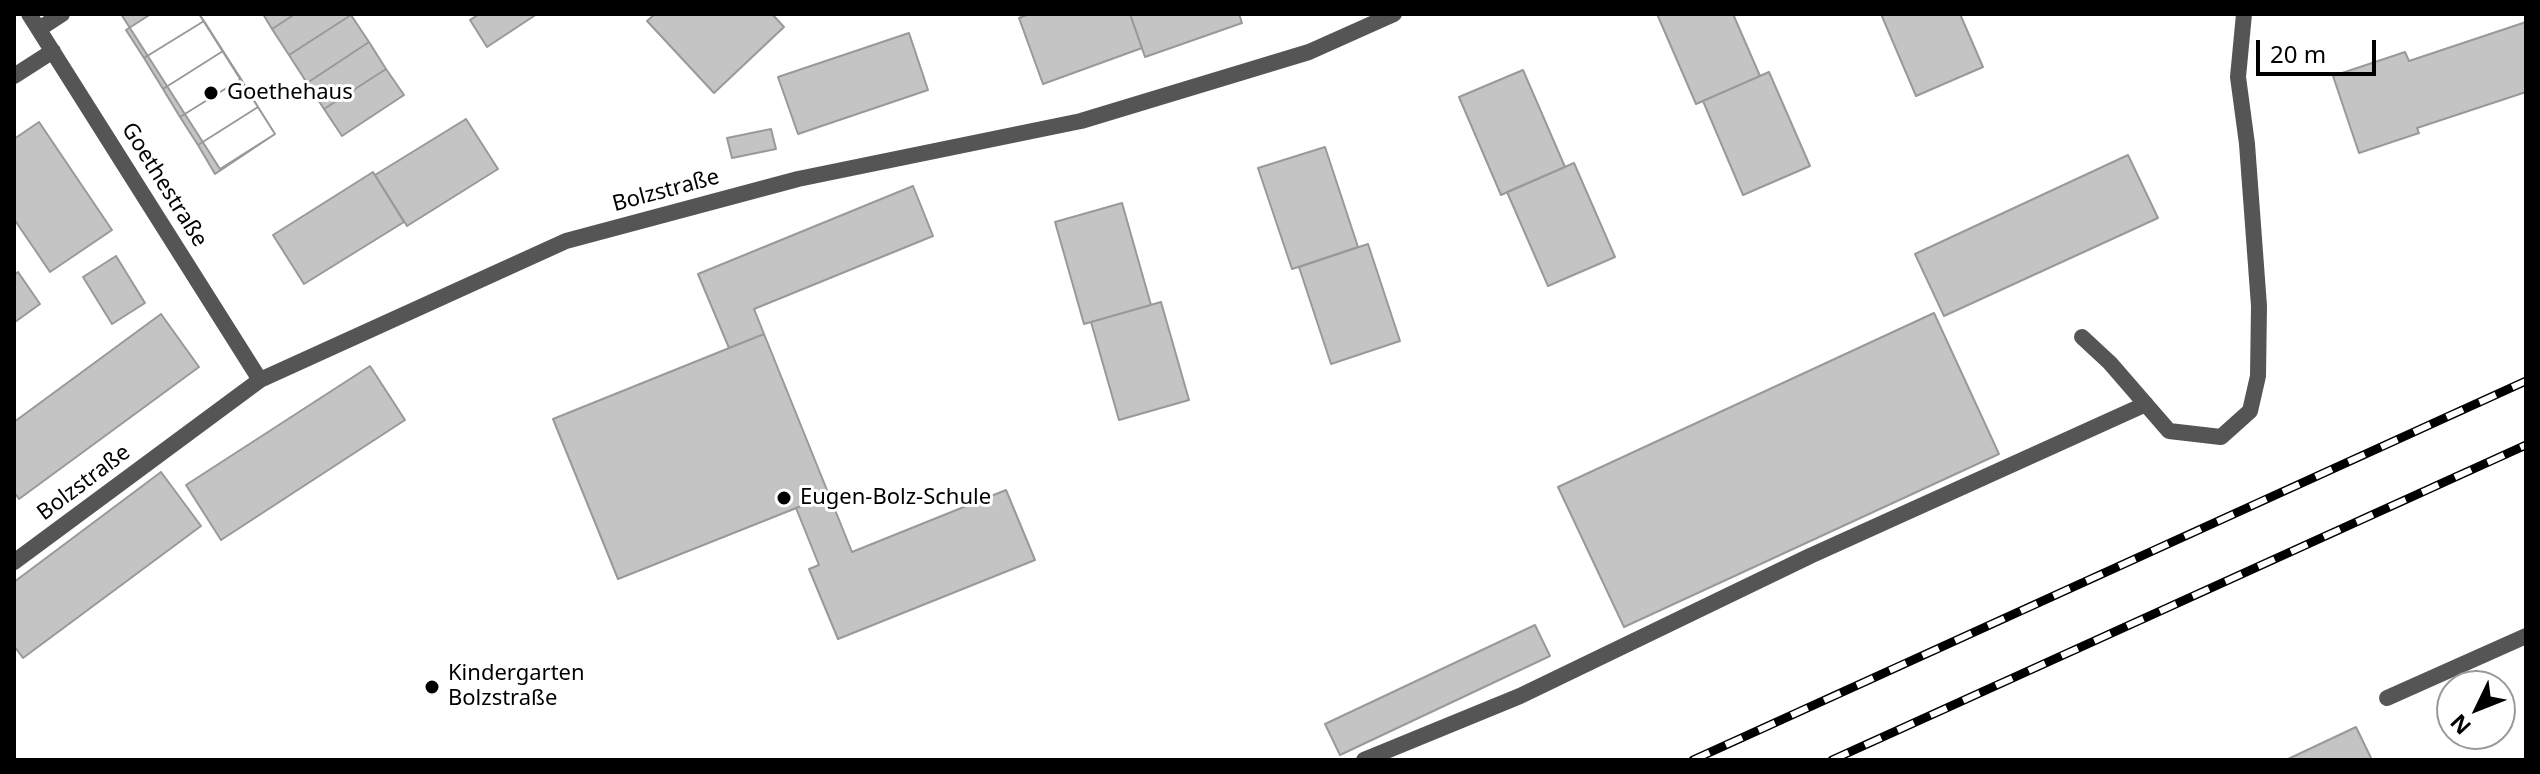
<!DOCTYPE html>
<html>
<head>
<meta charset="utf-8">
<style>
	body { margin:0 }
	#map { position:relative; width:2540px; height:774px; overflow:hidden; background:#fff; font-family:"Noto Sans",sans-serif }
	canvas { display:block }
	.frame { position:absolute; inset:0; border:16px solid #000; pointer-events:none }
	.north { position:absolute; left:2436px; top:670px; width:80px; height:80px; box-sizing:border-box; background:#fff; border:2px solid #999; border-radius:50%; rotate:227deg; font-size:22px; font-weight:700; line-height:32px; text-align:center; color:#000 }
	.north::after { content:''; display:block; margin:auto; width:28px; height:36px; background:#000; clip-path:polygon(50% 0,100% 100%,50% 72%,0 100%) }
	.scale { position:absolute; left:2256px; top:40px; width:120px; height:36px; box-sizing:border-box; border:4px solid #000; border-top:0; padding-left:10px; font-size:24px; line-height:28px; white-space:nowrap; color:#000; -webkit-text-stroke:6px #fff; paint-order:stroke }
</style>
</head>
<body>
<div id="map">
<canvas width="2540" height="774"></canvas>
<div class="frame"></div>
<div class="north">N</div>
<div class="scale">20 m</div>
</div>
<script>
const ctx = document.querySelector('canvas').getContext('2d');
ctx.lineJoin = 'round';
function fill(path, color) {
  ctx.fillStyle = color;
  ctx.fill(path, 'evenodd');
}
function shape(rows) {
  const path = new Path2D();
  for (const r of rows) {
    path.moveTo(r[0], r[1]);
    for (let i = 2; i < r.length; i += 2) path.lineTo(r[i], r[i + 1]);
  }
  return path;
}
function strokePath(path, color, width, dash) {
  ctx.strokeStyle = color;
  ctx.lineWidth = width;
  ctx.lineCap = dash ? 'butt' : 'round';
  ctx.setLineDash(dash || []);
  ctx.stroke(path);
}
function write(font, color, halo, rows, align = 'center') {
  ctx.font = font + ' "Noto Sans",sans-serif';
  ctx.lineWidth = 6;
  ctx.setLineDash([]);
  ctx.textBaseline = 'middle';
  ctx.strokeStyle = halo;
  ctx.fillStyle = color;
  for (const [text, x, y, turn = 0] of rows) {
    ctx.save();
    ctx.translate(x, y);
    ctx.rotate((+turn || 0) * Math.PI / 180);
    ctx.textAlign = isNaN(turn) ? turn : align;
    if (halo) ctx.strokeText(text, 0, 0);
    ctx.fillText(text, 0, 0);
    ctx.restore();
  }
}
const building = shape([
	[121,14,199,14,275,134,220,169,121,14],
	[151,14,199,14,204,21,144,58,126,30,151,14],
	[263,14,295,14,272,29,263,14],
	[295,14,350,14,351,15,289,55,272,29,295,14],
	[479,14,537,14,487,47,470,20,479,14],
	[655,14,772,14,784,27,714,93,647,21,655,14],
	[1029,14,1130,14,1142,48,1043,84,1019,18,1029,14],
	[1130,14,1239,14,1242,23,1145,57,1130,14],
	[1657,14,1733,14,1760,76,1696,104,1657,14],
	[1881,14,1960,14,1983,67,1916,96,1881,14],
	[351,15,369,42,307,83,289,55,351,15],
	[204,21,223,51,163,89,144,58,204,21],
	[2526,22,2526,92,2417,128,2419,133,2359,153,2333,76,2405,52,2409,61,2526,22],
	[909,33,928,90,798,134,778,77,909,33],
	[369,42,386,69,324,109,307,83,369,42],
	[223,51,241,79,180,117,163,89,223,51],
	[386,69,404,95,342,136,324,109,386,69],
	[1523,70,1565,167,1501,195,1459,97,1523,70],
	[1769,72,1810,166,1743,195,1703,101,1769,72],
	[241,79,258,107,198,145,180,117,241,79],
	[258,107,275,134,215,174,198,145,258,107],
	[466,119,498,169,407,226,375,175,466,119],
	[39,122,112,230,50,272,14,219,14,139,39,122],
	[771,129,776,149,732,158,727,138,771,129],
	[1325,147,1358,247,1292,269,1258,168,1325,147],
	[2128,155,2158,218,1944,316,1915,254,2128,155],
	[1574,163,1615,257,1548,286,1507,192,1574,163],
	[373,172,404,222,304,284,273,235,373,172],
	[913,186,933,236,754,309,764,334,729,348,698,274,913,186],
	[1122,203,1151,305,1084,324,1055,222,1122,203],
	[1368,244,1400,341,1331,364,1299,267,1368,244],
	[116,256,145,303,112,324,83,277,116,256],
	[18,272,40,304,15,322,14,275,18,272],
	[1161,302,1189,400,1119,420,1091,322,1161,302],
	[1934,313,1999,454,1624,627,1558,487,1934,313],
	[161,314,199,367,19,499,14,492,14,422,161,314],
	[764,334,829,495,618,579,553,419,764,334],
	[370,366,405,420,221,540,186,485,370,366],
	[161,472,201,526,23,658,14,646,14,582,161,472],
	[1006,490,1035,560,838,639,809,569,819,565,796,508,829,495,852,552,1006,490],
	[1535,625,1550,656,1340,755,1325,724,1535,625],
	[2356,727,2372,760,2286,760,2356,727]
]);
fill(building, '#c4c4c4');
strokePath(building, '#999', 2);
strokePath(shape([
	[2082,337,2110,363,2169,431,2221,437,2250,411,2258,376,2259,306,2247,144,2238,77,2244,14],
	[2387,698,2526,636],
	[1364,760,1520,696,1810,556,2146,404]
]), '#555', 16);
strokePath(shape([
	[29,14,260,380],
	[39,29,62,14],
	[14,76,53,51],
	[14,562,260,380,566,241,798,179,1081,121,1309,52,1394,14]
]), '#555', 16);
const rail = shape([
	[1693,760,2526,381],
	[1832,760,2526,445]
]);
strokePath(rail, '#000', 9);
strokePath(rail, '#fff', 6, [18]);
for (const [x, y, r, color] of [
	[211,93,8,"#000"],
	[784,498,8,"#000"],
	[432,687,8,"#000"]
]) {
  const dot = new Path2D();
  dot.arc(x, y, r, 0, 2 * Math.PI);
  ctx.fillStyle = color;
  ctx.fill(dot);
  strokePath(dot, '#fff', 3);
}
write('22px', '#000', '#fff', [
	["Goethehaus",227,93],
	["Eugen-Bolz-Schule",800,498],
	["Kindergarten",448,674],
	["Bolzstraße",448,699]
], 'left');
write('22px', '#000', '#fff', [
	["Goethestraße",164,185,58],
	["Bolzstraße",666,191,-15],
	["Bolzstraße",84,483,-37]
]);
</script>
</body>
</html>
